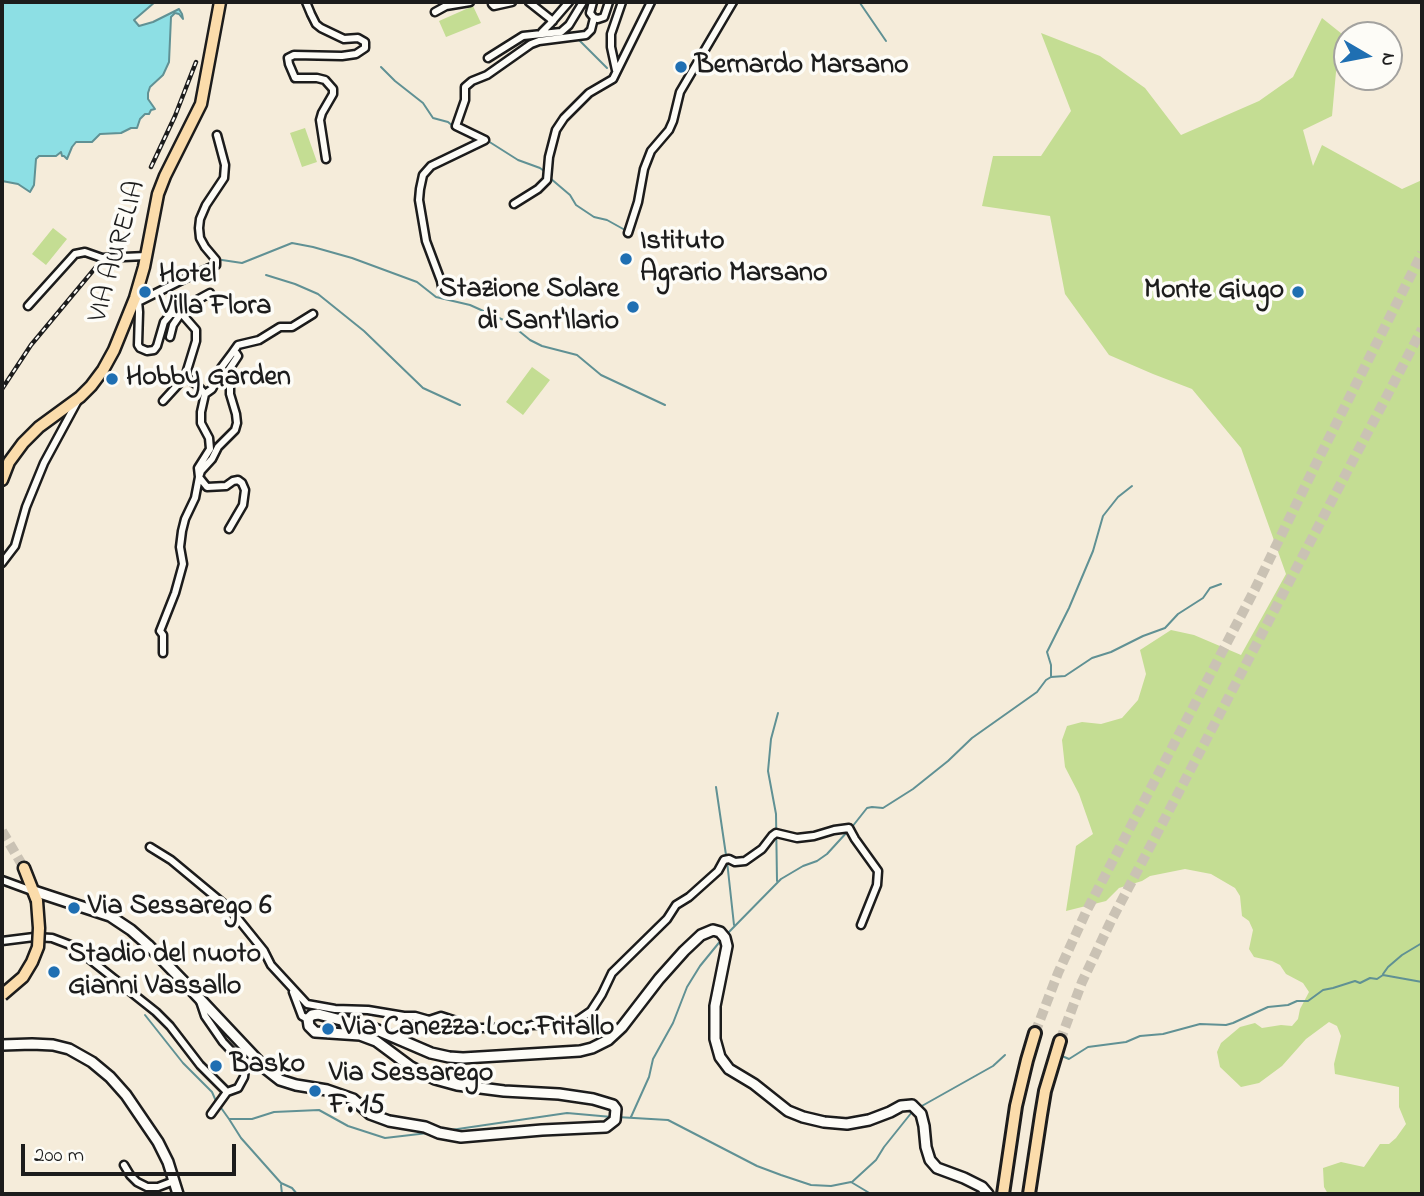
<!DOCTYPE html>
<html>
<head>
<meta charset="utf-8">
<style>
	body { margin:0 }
	#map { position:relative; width:1424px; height:1196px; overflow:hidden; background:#f5ecda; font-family:"Indie Flower",sans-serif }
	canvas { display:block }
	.frame { position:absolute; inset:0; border:4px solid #1c1c1c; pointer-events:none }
	.north { position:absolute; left:1333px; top:21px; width:70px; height:70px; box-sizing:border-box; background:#fdfcf7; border:2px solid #a3a29f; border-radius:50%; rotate:100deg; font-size:19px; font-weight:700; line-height:28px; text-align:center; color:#1c1c1c }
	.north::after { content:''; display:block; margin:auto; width:24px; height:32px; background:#1f6fb2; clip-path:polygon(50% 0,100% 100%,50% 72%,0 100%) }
	.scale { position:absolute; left:21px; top:1144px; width:215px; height:32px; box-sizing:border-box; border:4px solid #1c1c1c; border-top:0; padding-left:9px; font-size:21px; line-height:24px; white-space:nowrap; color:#1c1c1c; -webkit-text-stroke:5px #fdfcf7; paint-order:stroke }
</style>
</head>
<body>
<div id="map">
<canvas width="1424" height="1196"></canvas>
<div class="frame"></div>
<div class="north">N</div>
<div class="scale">200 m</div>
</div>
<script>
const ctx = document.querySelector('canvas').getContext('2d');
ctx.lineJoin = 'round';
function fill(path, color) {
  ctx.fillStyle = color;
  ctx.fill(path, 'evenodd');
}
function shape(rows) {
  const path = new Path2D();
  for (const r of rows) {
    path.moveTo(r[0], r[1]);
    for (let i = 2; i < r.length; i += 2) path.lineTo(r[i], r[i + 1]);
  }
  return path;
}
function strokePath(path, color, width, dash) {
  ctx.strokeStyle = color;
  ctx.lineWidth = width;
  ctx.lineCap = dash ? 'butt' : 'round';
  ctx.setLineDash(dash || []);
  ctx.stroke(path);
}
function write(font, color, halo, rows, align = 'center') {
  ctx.font = font + ' "Indie Flower",sans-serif';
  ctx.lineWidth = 7;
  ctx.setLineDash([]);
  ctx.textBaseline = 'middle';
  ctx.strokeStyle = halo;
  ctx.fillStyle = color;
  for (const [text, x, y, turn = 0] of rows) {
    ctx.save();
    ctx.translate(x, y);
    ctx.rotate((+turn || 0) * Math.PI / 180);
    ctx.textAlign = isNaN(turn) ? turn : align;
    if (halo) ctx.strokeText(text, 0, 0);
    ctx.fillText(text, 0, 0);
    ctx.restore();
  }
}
fill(shape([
	[473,6,481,23,446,37,439,21],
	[1322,18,1347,38,1347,60,1337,61,1332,116,1303,130,1313,166,1322,145,1402,189,1422,180,1422,1194,1328,1194,1324,1187,1323,1168,1341,1162,1364,1167,1380,1144,1389,1144,1396,1138,1406,1124,1399,1107,1399,1087,1335,1074,1334,1064,1341,1036,1337,1026,1329,1022,1306,1039,1282,1066,1259,1083,1241,1087,1220,1067,1217,1052,1221,1043,1240,1027,1255,1023,1262,1028,1281,1025,1292,1026,1298,1019,1300,1009,1309,992,1303,983,1286,974,1280,965,1272,961,1254,957,1249,949,1253,930,1249,921,1242,916,1240,896,1235,888,1211,874,1185,869,1150,876,1142,881,1119,888,1106,901,1066,911,1076,846,1093,834,1079,794,1065,767,1062,740,1067,726,1082,722,1101,724,1122,718,1138,700,1146,674,1140,650,1171,630,1194,635,1241,655,1286,574,1241,448,1192,389,1153,374,1109,355,1065,294,1050,216,982,206,993,156,1041,156,1071,111,1041,33,1100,56,1145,88,1181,135,1259,101,1293,77],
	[305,128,317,162,302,167,290,133],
	[53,228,67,239,46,265,32,254],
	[532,367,550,380,523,415,506,402]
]), '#c4dd93');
const water = shape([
	[2,2,155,2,134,20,139,26,153,22,179,9,182,14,183,19,179,14,175,13,171,17,169,62,163,75,150,87,148,93,148,99,155,109,151,110,149,114,145,114,140,119,137,128,131,128,121,133,100,134,92,142,76,142,72,147,67,159,64,156,62,156,61,152,56,156,39,156,36,159,34,185,30,192,18,184,2,181,2,2]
]);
fill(water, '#8ddfe4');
strokePath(water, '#609194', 2);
strokePath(shape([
	[856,2,860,3,886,41],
	[543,9,553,17],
	[578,39,607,68],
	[381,67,395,81,423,103,433,118,448,122,454,127],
	[488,141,518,160,540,168,544,171],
	[550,178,570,195,576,205,594,217,607,220,625,230],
	[667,239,713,244],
	[222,260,242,263,292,243,313,247,352,258,417,282,436,297,470,305,508,322,530,340,542,346,577,355,601,375,665,405],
	[266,275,295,284,318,294,364,331,423,388,460,405],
	[1051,676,1051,665,1047,652,1069,608,1093,551,1103,516,1118,497,1132,486],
	[716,787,726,855],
	[852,827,867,808,872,807,883,808,913,789,948,761,972,738,1037,692,1046,680,1051,677,1065,676,1092,658,1111,652,1143,636,1165,628,1178,614,1203,598,1210,588,1221,584],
	[727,861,734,925],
	[777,881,776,814,768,771,771,739,778,713],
	[726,935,781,879,803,866,817,861,827,854,848,831],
	[1383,974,1388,967,1402,955,1422,943],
	[145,1015,183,1063,212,1092,216,1101],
	[1062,1056,1069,1059,1088,1047,1126,1042,1140,1036,1163,1034,1200,1024,1226,1025,1233,1023,1268,1007,1288,1005,1297,1001,1308,1001,1323,990,1333,988,1355,981,1360,983,1370,978,1377,979,1383,975,1422,982],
	[219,1105,229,1119,252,1119,274,1112,319,1110,348,1126,385,1138,428,1133],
	[920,1107,993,1066,1005,1055],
	[617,1117,668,1120,757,1166,781,1175,811,1185,831,1186,851,1182,871,1194],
	[631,1117,649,1077,653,1059,673,1023,687,987,700,966,722,939],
	[229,1119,241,1138,281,1183,292,1188,297,1194],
	[451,1130,567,1113,612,1117],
	[852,1182,876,1160,884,1147,912,1112],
	[281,1185,282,1194]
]), '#609194', 2);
strokePath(shape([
	[2,831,24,868]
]), '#cac2b4', 10, [10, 5]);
strokePath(shape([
	[1035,1033,1058,973,1086,912,1255,589,1314,468,1422,253],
	[1060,1041,1082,982,1111,921,1422,329]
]), '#cac2b4', 10, [10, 5]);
const street = shape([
	[306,2,311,14,316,24,321,28,344,39,358,38,365,42,365,48,356,54,342,56,294,55,288,58,289,64,295,78,317,78,325,80,333,89,333,94,322,113,320,120,326,159],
	[494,2,492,4,494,6,512,2],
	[529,2,553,21],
	[593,2,590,13,594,18,598,19,604,17,609,2],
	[435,12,446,6,470,2],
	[542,32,550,24,569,2],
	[488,58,523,36,561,32,569,25,583,2],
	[616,70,611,47,611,34,622,2],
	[514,204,538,189,547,180,549,157,556,130,564,118,589,93,613,79,651,2],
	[628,233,638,202,644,169,651,151,669,130,673,121,680,92,733,2],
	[443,292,441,281,426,241,419,200,420,189,423,175,431,166,485,140,456,126,465,100,465,87,472,81,487,75,531,44,539,41,586,35,591,30,594,18],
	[138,301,139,312,138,345,140,348,147,351,154,350,157,346,164,322,171,314,182,314,196,330,196,341,185,377,196,384,205,394],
	[138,302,184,279,216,265,216,260,205,247,200,238,199,228,200,219,206,205,224,178,225,165,217,135],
	[28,306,75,254,85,252,102,258,146,256],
	[170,337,173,325,186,306,210,293],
	[233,352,238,345,259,340,280,327,292,327,313,314],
	[163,401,185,377],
	[2,563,15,546,26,507,44,463,77,402],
	[163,653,163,635,160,631,175,593,183,564,180,547,182,531,185,519,195,498,199,477,198,468,210,449,209,438,201,423,201,412,205,394,212,389,219,376,221,368,233,352,236,353,238,356,230,368,230,394,236,414,237,423,235,430,218,447,212,459,201,471,199,477,207,487,226,486,233,481,238,480,242,483,245,490,243,505,229,529],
	[150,847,171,860,230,909,264,951,271,965,307,1004,335,1009,368,1010,404,1016,415,1016,429,1020,441,1016,478,1028,510,1028,518,1025,527,1027,532,1025,559,1024,578,1020,591,1011,602,994,612,973,667,919,676,905,689,897,718,871,724,860,729,859,735,862,745,861,762,849,772,836,776,833,797,838,814,836,834,830,849,828,855,839,878,871,877,885,861,925],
	[2,880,32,891],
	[2,941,34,937,52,938,73,946,156,1012,170,1026,200,1065,227,1092,238,1088,244,1077,245,1069,240,1060,223,1042,205,1016,200,1001],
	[293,992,302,1016,308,1019],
	[211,1114,227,1092],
	[124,1165,130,1175,137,1182,147,1187,158,1187,174,1181]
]);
const secondary = shape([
	[34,891,110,916,131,930,148,945,183,981,266,1069,280,1080,296,1085,327,1090,353,1099,370,1114,389,1121,425,1127,439,1133,461,1137,542,1130,606,1127,615,1120,616,1109,613,1105,593,1099,559,1094,504,1091,457,1085,435,1079,411,1067,376,1041,360,1035,315,1032,309,1026,308,1019,312,1015,318,1014,375,1029,431,1053,449,1057,463,1058,580,1051,592,1048,608,1040,622,1027,659,979,684,951,701,935,713,930,720,932,725,938,727,946,715,1006,715,1039,720,1057,729,1069,754,1084,788,1111,803,1117,824,1122,847,1124,869,1120,890,1112,901,1106,912,1105,921,1114,924,1126,926,1147,930,1160,937,1168,964,1178,982,1187,988,1194],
	[2,1045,32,1044,53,1045,69,1049,92,1062,110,1077,126,1095,158,1142,168,1162,178,1194]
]);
const primary = shape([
	[2,480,9,462,23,443,39,427,80,397,91,386,103,370,114,350,135,298,144,267,158,194,165,176,201,104,220,2],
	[24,868,37,901]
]);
const highway = shape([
	[1003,1194,1016,1106,1027,1060,1035,1033],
	[1029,1194,1041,1115,1045,1091,1060,1041]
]);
strokePath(street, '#1c1c1c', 11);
strokePath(secondary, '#1c1c1c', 14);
strokePath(primary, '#1c1c1c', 15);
strokePath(highway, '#1c1c1c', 16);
strokePath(street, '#fdfcf7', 6);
strokePath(secondary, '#fdfcf7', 9);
strokePath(primary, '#fbdcab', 10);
strokePath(highway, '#fbdcab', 10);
const rail = shape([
	[151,167,175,116,196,62],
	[2,389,31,345,96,267]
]);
strokePath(rail, '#1c1c1c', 4.5);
strokePath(rail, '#fdfcf7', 2, [5]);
const primaryBridge = shape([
	[2,995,23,977,32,962,38,947,39,928,37,901]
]);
strokePath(primaryBridge, '#1c1c1c', 15, []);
strokePath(primaryBridge, '#fbdcab', 10);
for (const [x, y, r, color] of [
	[681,67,7,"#1f6fb2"],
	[626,259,7,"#1f6fb2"],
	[145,292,7,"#1f6fb2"],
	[1298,292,7,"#1f6fb2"],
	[633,307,7,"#1f6fb2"],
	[112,379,7,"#1f6fb2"],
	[74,908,7,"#1f6fb2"],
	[54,972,7,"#1f6fb2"],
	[328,1029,7,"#1f6fb2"],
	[216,1066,7,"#1f6fb2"],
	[315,1091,7,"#1f6fb2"]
]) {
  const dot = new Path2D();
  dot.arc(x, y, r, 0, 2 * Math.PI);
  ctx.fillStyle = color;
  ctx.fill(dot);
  strokePath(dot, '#fdfcf7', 2.5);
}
write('bold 28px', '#1c1c1c', '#fdfcf7', [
	["Bernardo Marsano",695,67],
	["Istituto",640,243],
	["Agrario Marsano",640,275],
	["Hotel",159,276],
	["Villa Flora",159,308],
	["Stazione Solare",619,291,"right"],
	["di Sant'Ilario",619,323,"right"],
	["Monte Giugo",1284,292,"right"],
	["Hobby Garden",126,379],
	["Via Sessarego 6",88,908],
	["Stadio del nuoto",68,956],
	["Gianni Vassallo",68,988],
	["Via Canezza Loc. Fritallo",342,1029],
	["Basko",230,1066],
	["Via Sessarego",329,1075],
	["F. 15",329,1107]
], 'left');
write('28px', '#1c1c1c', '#fdfcf7', [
	["VIA AURELIA",119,252,-74]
]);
</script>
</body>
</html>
